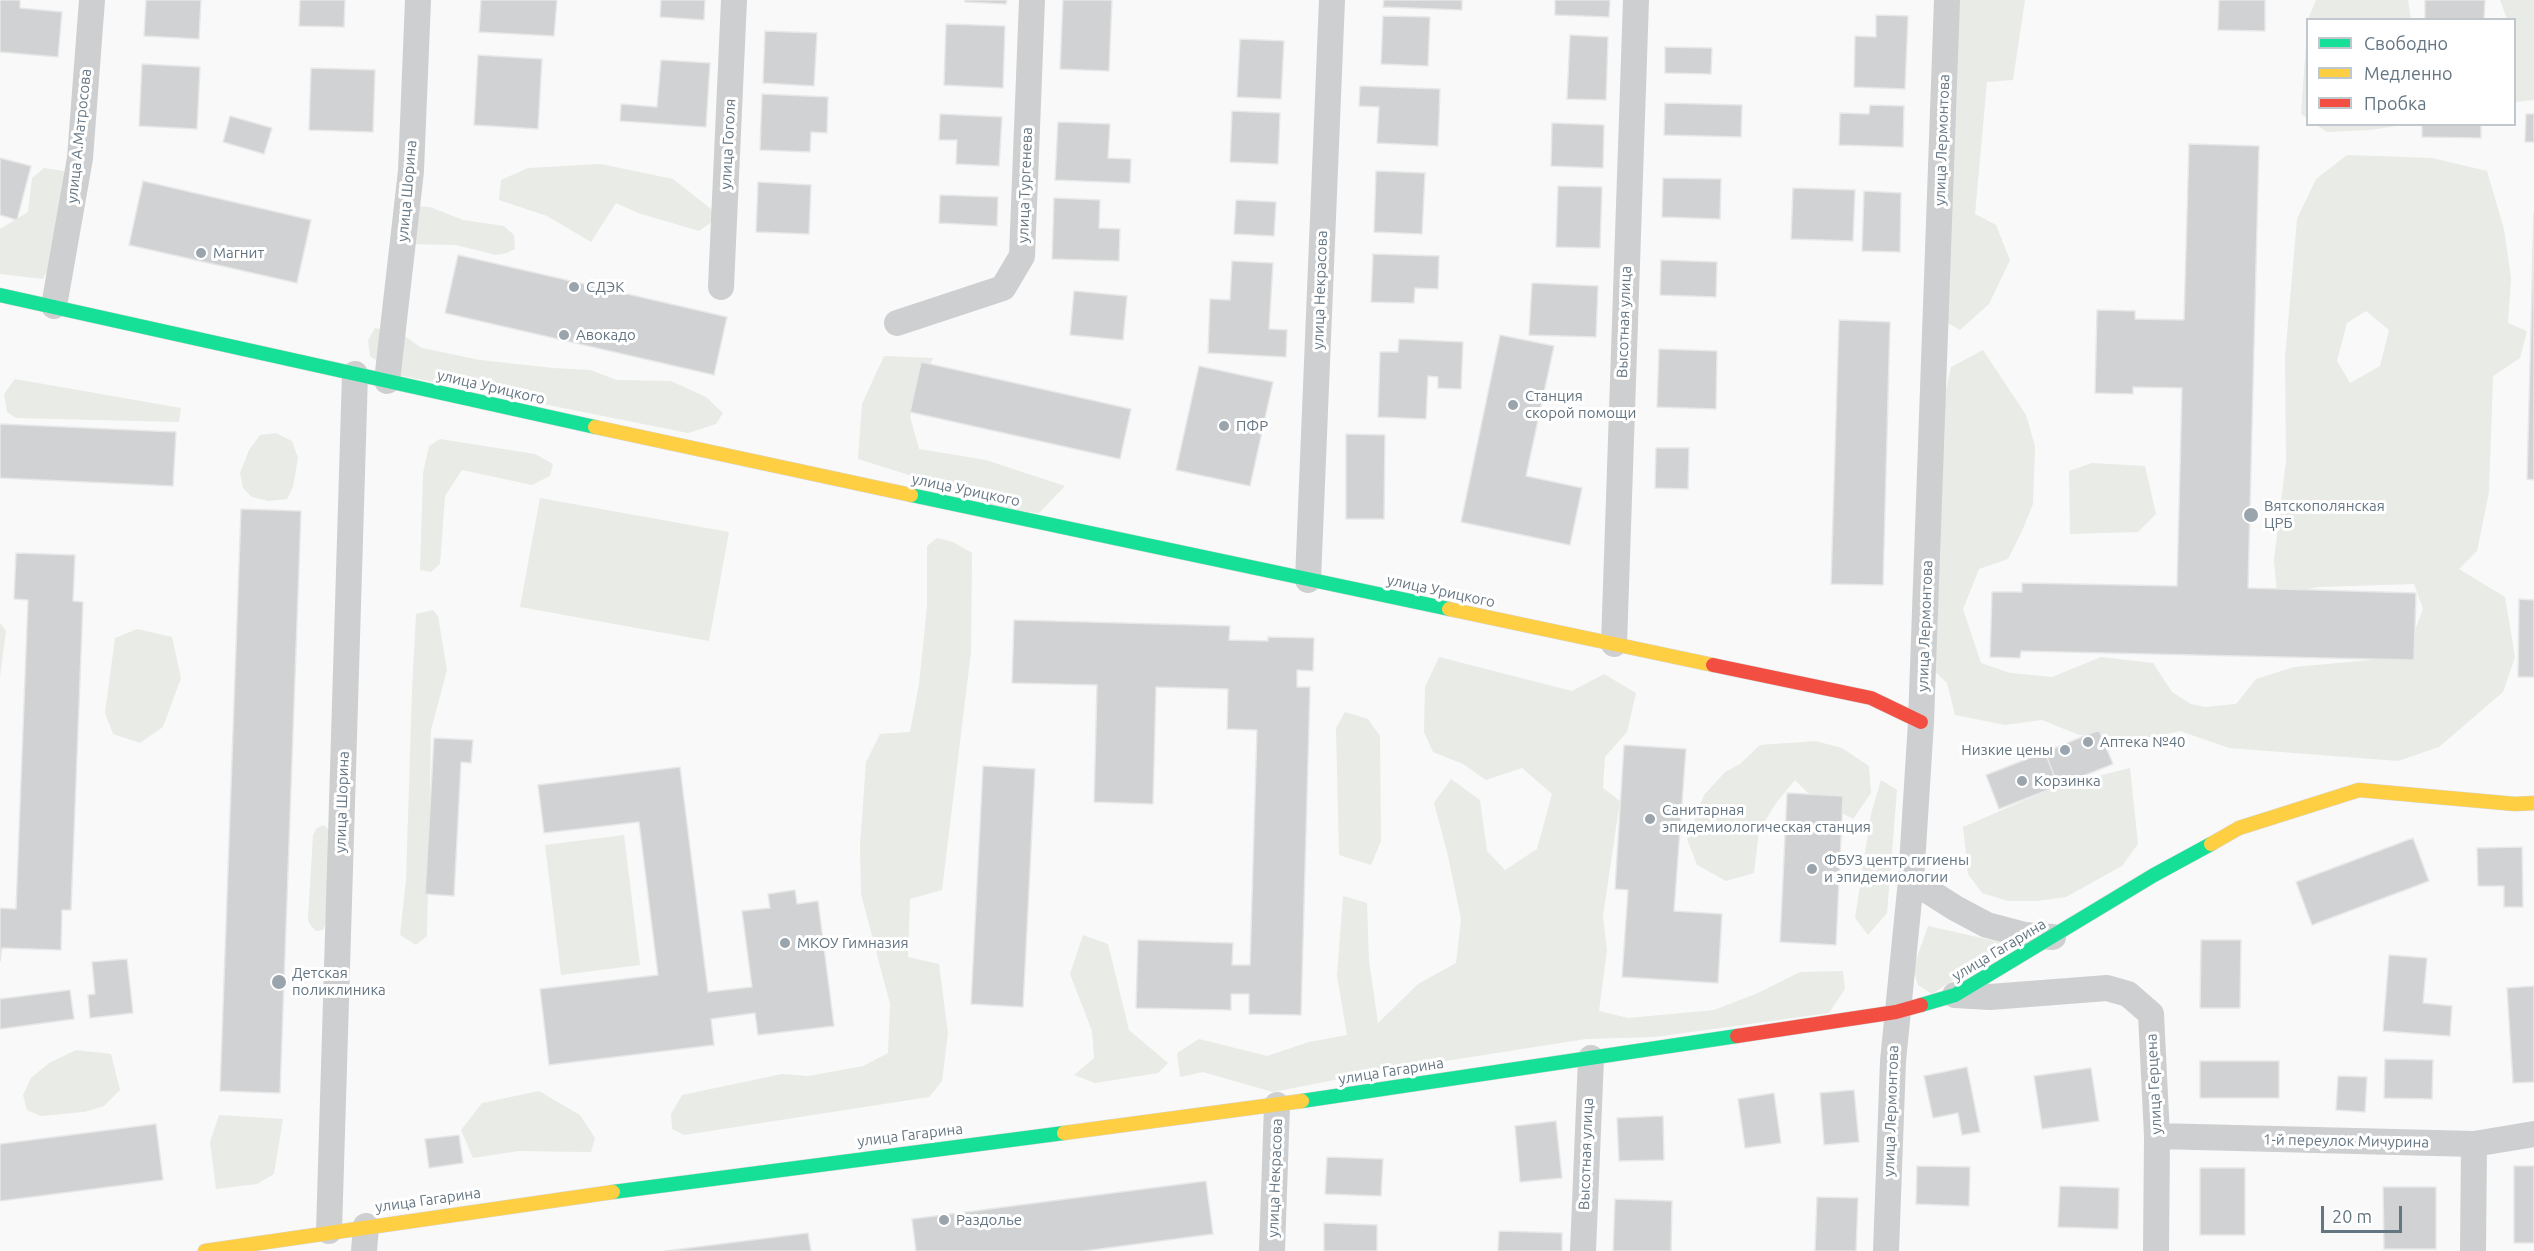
<!DOCTYPE html>
<html>
<head>
<meta charset="utf-8">
<style>
	body { margin:0 }
	#map { position:relative; width:2534px; height:1251px; overflow:hidden; background:#f9f9f9; font-family:Ubuntu,sans-serif }
	canvas { display:block }
	.legend { position:absolute; left:2306px; top:18px; width:210px; height:108px; box-sizing:border-box; background:#fff; border:2px solid #c1c8cd; margin:0; padding:8px 10px; list-style:none; font-size:18px; color:#657683 }
	.legend li { display:flex; align-items:center; gap:12px; height:30px }
	.legend b { width:30px; border:2px solid #c1c8cd }
	.scale { position:absolute; left:2321px; top:1206px; width:81px; height:27px; box-sizing:border-box; border:3px solid #657683; border-top:0; padding-left:8px; font-size:18px; line-height:21px; white-space:nowrap; color:#657683; -webkit-text-stroke:4px #fff; paint-order:stroke }
</style>
</head>
<body>
<div id="map">
<canvas width="2534" height="1251"></canvas>
<ul class="legend">
<li><b style="height:8px;background:#16e098"></b>Свободно</li>
<li><b style="height:8px;background:#ffcf43"></b>Медленно</li>
<li><b style="height:8px;background:#f24e42"></b>Пробка</li>
</ul>
<div class="scale">20 m</div>
</div>
<script>
const ctx = document.querySelector('canvas').getContext('2d');
ctx.lineJoin = 'round';
function fill(path, color) {
  ctx.fillStyle = color;
  ctx.fill(path, 'evenodd');
}
function shape(rows) {
  const path = new Path2D();
  for (const r of rows) {
    path.moveTo(r[0], r[1]);
    for (let i = 2; i < r.length; i += 2) path.lineTo(r[i], r[i + 1]);
  }
  return path;
}
function strokePath(path, color, width, dash) {
  ctx.strokeStyle = color;
  ctx.lineWidth = width;
  ctx.lineCap = dash ? 'butt' : 'round';
  ctx.setLineDash(dash || []);
  ctx.stroke(path);
}
function write(font, color, halo, rows, align = 'center') {
  ctx.font = font + ' Ubuntu,sans-serif';
  ctx.lineWidth = 6;
  ctx.setLineDash([]);
  ctx.textBaseline = 'middle';
  ctx.strokeStyle = halo;
  ctx.fillStyle = color;
  for (const [text, x, y, turn = 0] of rows) {
    ctx.save();
    ctx.translate(x, y);
    ctx.rotate((+turn || 0) * Math.PI / 180);
    ctx.textAlign = isNaN(turn) ? turn : align;
    if (halo) ctx.strokeText(text, 0, 0);
    ctx.fillText(text, 0, 0);
    ctx.restore();
  }
}
fill(shape([
	[1956,0,2025,0,2013,80,1987,82,1975,214,1996,225,2010,260,1989,304,1960,330,1944,321],
	[2316,0,2408,0,2411,19,2308,19],
	[2500,0,2534,0,2534,100,2515,102,2514,20,2507,19],
	[2307,30,2307,118,2301,114],
	[2316,125,2403,124,2403,125,2370,130,2327,132],
	[2347,155,2432,158,2487,171,2504,229,2511,278,2508,323,2527,331,2520,358,2493,376,2489,492,2477,551,2459,569,2505,597,2515,657,2503,692,2439,747,2398,761,2229,748,2180,731,2148,738,2079,735,2042,720,2005,725,1955,715,1947,683,1929,666,1941,413,1951,367,1983,350,2026,415,2035,446,2033,504,2022,531,2008,559,1979,569,1963,609,1981,663,2010,673,2052,677,2101,657,2153,663,2172,692,2191,704,2205,707,2236,704,2256,679,2294,667,2405,657,2423,609,2414,584,2319,587,2277,594,2274,560,2286,461,2285,358,2297,219,2316,179],
	[2366,311,2389,330,2380,366,2350,383,2337,361,2347,323],
	[601,164,673,179,720,216,699,231,638,213,616,203,591,242,547,216,499,200,501,180,528,168],
	[44,168,64,171,64,188,51,264,43,279,0,274,0,229,28,212,32,178],
	[414,206,430,207,463,220,504,226,514,235,515,249,507,253,496,255,456,245,407,244,396,241,391,231,393,222],
	[375,328,400,333,422,348,480,360,553,368,590,370,617,380,671,381,706,397,723,413,716,424,688,433,398,375,370,356,368,340],
	[884,356,933,358,910,416,919,449,986,460,1065,486,1039,513,1004,510,928,481,858,459,862,404],
	[15,379,181,408,179,422,16,418,7,412,4,394],
	[276,433,292,441,298,458,293,487,287,499,268,501,252,497,243,488,240,473,249,450,260,435],
	[440,439,535,454,553,464,550,476,532,485,462,470,445,496,440,564,431,572,420,570,423,473,429,446],
	[2092,463,2145,466,2156,514,2138,532,2070,534,2069,471],
	[540,498,729,532,709,641,520,607],
	[937,538,953,542,972,553,971,652,942,890,910,899,908,957,939,964,948,1033,942,1081,929,1097,684,1135,672,1129,671,1114,682,1095,782,1074,808,1076,863,1066,888,1053,890,1004,861,894,860,845,866,762,880,734,910,732,919,684,923,646,927,605,927,546],
	[433,610,438,616,447,670,431,730,427,936,416,945,400,935,406,880,412,691,416,614],
	[0,623,6,631,0,677],
	[137,629,172,637,181,678,163,727,140,743,113,734,105,713,115,638],
	[1439,657,1572,691,1604,674,1636,693,1627,732,1605,757,1603,788,1620,801,1603,916,1607,950,1599,1011,1628,1018,1714,1010,1758,993,1800,972,1843,971,1845,989,1829,1013,1655,1037,1586,1039,1375,1072,1273,1092,1203,1072,1180,1077,1177,1053,1199,1039,1267,1056,1309,1042,1347,1035,1337,976,1343,896,1367,903,1369,961,1378,1023,1418,984,1456,963,1461,919,1448,856,1434,803,1451,779,1480,800,1487,851,1505,870,1537,849,1552,794,1522,768,1486,780,1463,764,1433,752,1424,732,1425,687],
	[1345,712,1368,719,1380,736,1381,841,1371,865,1339,855,1336,728],
	[1815,741,1842,748,1869,766,1871,793,1853,819,1812,797,1795,780,1776,803,1759,831,1754,873,1726,881,1697,865,1687,839,1704,795,1725,772,1740,764,1760,745],
	[2130,768,2138,844,2122,866,2066,897,2037,901,2008,901,1982,893,1968,874,1963,827,2058,786],
	[1881,780,1897,790,1887,913,1868,935,1855,918,1871,814],
	[323,825,329,829,328,917,323,930,316,931,311,926,308,920,313,835,316,829],
	[624,835,640,965,561,975,545,845],
	[1928,926,2008,944,1932,994,1918,985,1914,972,1916,960],
	[1083,935,1108,944,1129,1030,1168,1063,1158,1073,1095,1083,1074,1075,1094,1058,1092,1031,1070,974],
	[76,1050,111,1054,120,1090,104,1106,84,1112,41,1116,27,1110,23,1095,31,1078,49,1063],
	[539,1091,580,1115,595,1138,591,1152,519,1151,473,1158,461,1130,482,1103],
	[219,1115,283,1119,274,1174,257,1184,216,1189,210,1142]
]), '#e8ebe6');
const building = shape([
	[0,0,20,0,20,8,62,12,58,57,0,52,0,0],
	[146,0,201,0,199,39,144,36,146,0],
	[300,0,345,0,344,27,299,26,300,0],
	[481,0,557,0,554,36,479,32,481,0],
	[661,0,705,0,704,20,660,17,661,0],
	[965,0,1007,0,1006,4,965,2,965,0],
	[1063,0,1112,0,1109,71,1060,69,1063,0],
	[1384,0,1462,0,1462,10,1383,7,1384,0],
	[1555,0,1610,0,1609,17,1555,15,1555,0],
	[2219,0,2265,0,2265,31,2218,30,2219,0],
	[2425,0,2485,0,2484,20,2425,20,2425,0],
	[1876,15,1908,16,1905,89,1854,87,1855,36,1876,37,1876,15],
	[1383,16,1430,17,1428,66,1381,64,1383,16],
	[946,24,1005,26,1003,88,944,85,946,24],
	[765,31,817,33,814,86,763,83,765,31],
	[1570,35,1608,37,1606,100,1567,99,1570,35],
	[1240,39,1284,41,1281,99,1237,97,1240,39],
	[1665,47,1712,48,1711,74,1665,73,1665,47],
	[478,55,542,59,538,129,474,125,478,55],
	[661,60,710,63,706,127,620,121,621,104,657,107,661,60],
	[142,64,200,67,197,129,139,126,142,64],
	[311,68,375,70,373,132,309,130,311,68],
	[1360,86,1440,89,1438,146,1377,143,1379,107,1359,106,1360,86],
	[762,94,828,97,827,133,811,132,810,152,760,150,762,94],
	[1665,103,1742,105,1741,137,1664,135,1665,103],
	[1870,105,1904,106,1903,147,1839,145,1840,113,1869,114,1870,105],
	[1232,111,1280,113,1278,164,1230,162,1232,111],
	[940,114,1002,117,999,166,956,164,957,140,939,140,940,114],
	[2526,114,2534,114,2534,142,2525,142,2526,114],
	[230,116,272,128,264,154,223,142,230,116],
	[1058,122,1110,124,1108,158,1131,159,1130,183,1055,180,1058,122],
	[1552,123,1604,125,1603,168,1551,166,1552,123],
	[2422,124,2481,124,2481,138,2422,137,2422,124],
	[2189,144,2259,146,2248,588,2416,593,2414,660,2021,651,2020,658,1990,657,1992,592,2022,592,2022,583,2177,586,2182,388,2133,387,2133,394,2095,393,2097,310,2135,311,2135,319,2184,320,2189,144],
	[0,158,31,166,17,220,0,215,0,158],
	[1376,171,1425,173,1422,234,1374,232,1376,171],
	[1663,178,1721,179,1720,219,1662,217,1663,178],
	[143,181,311,220,297,283,129,245,143,181],
	[758,182,811,185,809,234,756,232,758,182],
	[1558,186,1602,187,1600,248,1556,247,1558,186],
	[1793,188,1855,190,1853,241,1791,239,1793,188],
	[1864,191,1901,193,1900,252,1862,251,1864,191],
	[940,195,998,197,997,226,939,223,940,195],
	[1054,198,1100,200,1099,228,1120,229,1119,261,1052,259,1054,198],
	[1236,200,1276,202,1274,236,1234,234,1236,200],
	[2534,213,2534,480,2527,479,2534,213],
	[1373,254,1439,256,1438,289,1415,288,1414,303,1371,302,1373,254],
	[458,255,727,317,714,375,445,313,458,255],
	[1661,260,1717,262,1716,297,1660,295,1661,260],
	[1232,261,1273,263,1269,329,1287,330,1286,357,1208,353,1210,299,1230,300,1232,261],
	[1532,283,1598,286,1596,337,1529,335,1532,283],
	[1074,291,1127,296,1123,340,1070,335,1074,291],
	[1839,320,1890,322,1883,585,1831,584,1839,320],
	[1500,335,1554,346,1526,476,1582,488,1570,545,1461,522,1500,335],
	[1399,339,1463,342,1461,389,1438,388,1438,377,1428,376,1426,419,1378,417,1380,352,1398,352,1399,339],
	[1659,349,1717,351,1716,409,1657,407,1659,349],
	[921,362,1131,409,1120,459,910,412,921,362],
	[1199,366,1273,382,1250,486,1176,470,1199,366],
	[0,424,176,432,173,486,0,478,0,424],
	[1346,434,1385,435,1384,519,1346,519,1346,434],
	[1656,448,1689,448,1688,489,1655,488,1656,448],
	[241,509,301,511,280,1093,220,1091,241,509],
	[16,553,75,555,73,601,83,602,71,910,62,910,61,950,2,948,0,961,0,908,16,909,28,600,14,599,16,553],
	[2519,599,2534,600,2534,677,2518,677,2519,599],
	[1014,620,1230,626,1229,640,1268,641,1268,637,1314,638,1313,671,1297,670,1297,687,1310,687,1301,1015,1249,1014,1249,994,1231,994,1231,1010,1136,1008,1138,940,1233,943,1232,965,1250,965,1257,730,1227,729,1228,689,1156,687,1153,804,1094,802,1097,685,1012,683,1014,620],
	[2099,730,2113,764,2058,786,2045,752,2099,730],
	[434,738,473,740,471,763,461,762,454,896,425,894,434,738],
	[1624,745,1686,749,1674,911,1722,914,1718,983,1622,977,1628,890,1615,889,1624,745],
	[2045,752,2058,786,1999,809,1986,775,2045,752],
	[983,766,1035,769,1023,1007,971,1004,983,766],
	[680,767,708,992,752,987,742,911,770,908,768,894,795,890,797,904,818,901,834,1026,758,1035,755,1013,711,1019,714,1045,549,1065,540,989,658,975,639,822,544,833,538,785,680,767],
	[1787,793,1843,796,1836,945,1780,942,1787,793],
	[2413,838,2429,881,2312,925,2296,882,2413,838],
	[2522,847,2523,907,2504,907,2504,886,2478,886,2477,848,2522,847],
	[2201,940,2241,940,2240,1008,2200,1008,2201,940],
	[2389,955,2427,958,2423,1003,2452,1006,2450,1036,2383,1031,2389,955],
	[127,959,133,1013,90,1018,88,995,95,994,92,962,127,959],
	[2534,986,2534,1082,2513,1083,2507,988,2534,986],
	[70,990,74,1019,0,1029,0,999,70,990],
	[2385,1059,2433,1060,2432,1099,2384,1098,2385,1059],
	[2200,1061,2279,1061,2279,1098,2200,1098,2200,1061],
	[1967,1067,1980,1132,1962,1135,1958,1113,1933,1118,1924,1076,1967,1067],
	[2091,1068,2099,1121,2042,1129,2034,1076,2091,1068],
	[2338,1076,2367,1077,2365,1112,2336,1110,2338,1076],
	[1854,1090,1859,1142,1824,1145,1820,1093,1854,1090],
	[1774,1093,1781,1143,1745,1148,1738,1099,1774,1093],
	[1663,1116,1664,1160,1619,1161,1617,1118,1663,1116],
	[1556,1121,1562,1178,1520,1182,1515,1126,1556,1121],
	[156,1124,163,1180,0,1201,0,1144,156,1124],
	[459,1135,463,1163,429,1168,425,1139,459,1135],
	[1327,1157,1383,1159,1381,1196,1325,1194,1327,1157],
	[1917,1166,1970,1167,1969,1206,1916,1204,1917,1166],
	[2514,1166,2534,1166,2534,1243,2514,1243,2514,1166],
	[2200,1168,2245,1168,2245,1235,2200,1235,2200,1168],
	[1206,1181,1213,1234,1084,1251,916,1251,912,1219,1206,1181],
	[2060,1186,2119,1188,2118,1229,2058,1227,2060,1186],
	[2383,1187,2436,1187,2436,1249,2384,1249,2383,1187],
	[1817,1197,1858,1198,1856,1251,1815,1251,1817,1197],
	[1615,1199,1672,1201,1671,1251,1613,1251,1615,1199],
	[1324,1223,1377,1225,1377,1251,1324,1251,1324,1223],
	[1499,1231,1562,1233,1562,1251,1498,1251,1499,1231],
	[808,1233,811,1251,665,1251,808,1233]
]);
fill(building, '#d0d2d3');
strokePath(building, '#e8e8e8', 1.5);
const fast = shape([
	[0,295,595,427],
	[911,495,1449,609],
	[1921,1005,1955,995,2154,875,2211,844],
	[1302,1101,1737,1036],
	[613,1192,1064,1133]
]);
const slow = shape([
	[595,427,911,495],
	[1449,609,1713,665],
	[2211,844,2239,828,2359,790,2515,804,2534,803],
	[1064,1133,1302,1101],
	[205,1251,613,1192]
]);
const jam = shape([
	[1713,665,1871,698,1921,722],
	[1737,1036,1896,1012,1921,1005]
]);
strokePath(fast, '#d5d6d7', 15);
strokePath(slow, '#d5d6d7', 15);
strokePath(jam, '#d5d6d7', 15);
strokePath(shape([
	[721,287,734,0],
	[54,306,80,158,92,0],
	[897,323,1003,288,1022,256,1032,0],
	[387,381,411,171,418,0],
	[1308,580,1332,0],
	[1614,644,1636,0],
	[1911,880,1955,908,1987,925,2025,935,2053,937],
	[1955,995,1990,997,2107,988,2128,994,2151,1014,2157,1136,2156,1251],
	[2157,1136,2474,1144,2534,1134],
	[329,1231,355,374],
	[364,1251,366,1226],
	[1272,1251,1277,1105],
	[1583,1251,1591,1058],
	[1886,1251,1893,1061,1911,880,1921,722,1947,0],
	[2473,1251,2474,1144]
]), '#cecfd0', 26);
strokePath(fast, '#16e098', 14);
strokePath(slow, '#ffcf43', 14);
strokePath(jam, '#f24e42', 14);
for (const [x, y, r, color] of [
	[201,253,6,"#99a4ac"],
	[574,287,6,"#99a4ac"],
	[564,335,6,"#99a4ac"],
	[1513,405,6,"#99a4ac"],
	[1224,426,6,"#99a4ac"],
	[2251,515,8,"#99a4ac"],
	[2088,742,6,"#99a4ac"],
	[2065,750,6,"#99a4ac"],
	[2022,781,6,"#99a4ac"],
	[1650,819,6,"#99a4ac"],
	[1812,869,6,"#99a4ac"],
	[785,943,6,"#99a4ac"],
	[279,982,8,"#99a4ac"],
	[944,1220,6,"#99a4ac"]
]) {
  const dot = new Path2D();
  dot.arc(x, y, r, 0, 2 * Math.PI);
  ctx.fillStyle = color;
  ctx.fill(dot);
  strokePath(dot, '#fff', 2);
}
write('15px', '#657683', '#fff', [
	["улица А.Матросова",79,136,-84],
	["улица Лермонтова",1942,140,-88],
	["улица Гоголя",728,144,-87],
	["улица Тургенева",1025,185,-88],
	["улица Шорина",407,191,-85],
	["улица Некрасова",1320,290,-88],
	["Высотная улица",1624,322,-88],
	["улица Урицкого",491,387,13],
	["улица Урицкого",966,490,12],
	["улица Урицкого",1441,591,12],
	["улица Лермонтова",1925,626,-88],
	["улица Шорина",342,802,-88],
	["улица Гагарина",1999,950,-31],
	["улица Гагарина",1391,1071,-9],
	["улица Герцена",2154,1084,-93],
	["улица Лермонтова",1891,1111,-88],
	["улица Гагарина",910,1135,-7],
	["1-й переулок Мичурина",2346,1141,1],
	["Высотная улица",1586,1154,-88],
	["улица Некрасова",1275,1178,-88],
	["улица Гагарина",428,1200,-8]
]);
write('15px', '#657683', '#fff', [
	["Магнит",213,253],
	["СДЭК",586,287],
	["Авокадо",576,335],
	["Станция",1525,396],
	["скорой помощи",1525,413],
	["ПФР",1236,426],
	["Вятскополянская",2264,506],
	["ЦРБ",2264,523],
	["Аптека №40",2100,742],
	["Низкие цены",2053,750,"right"],
	["Корзинка",2034,781],
	["Санитарная",1662,810],
	["эпидемиологическая станция",1662,827],
	["ФБУЗ центр гигиены",1824,860],
	["и эпидемиологии",1824,877],
	["МКОУ Гимназия",797,943],
	["Детская",292,973],
	["поликлиника",292,990],
	["Раздолье",956,1220]
], 'left');
</script>
</body>
</html>
